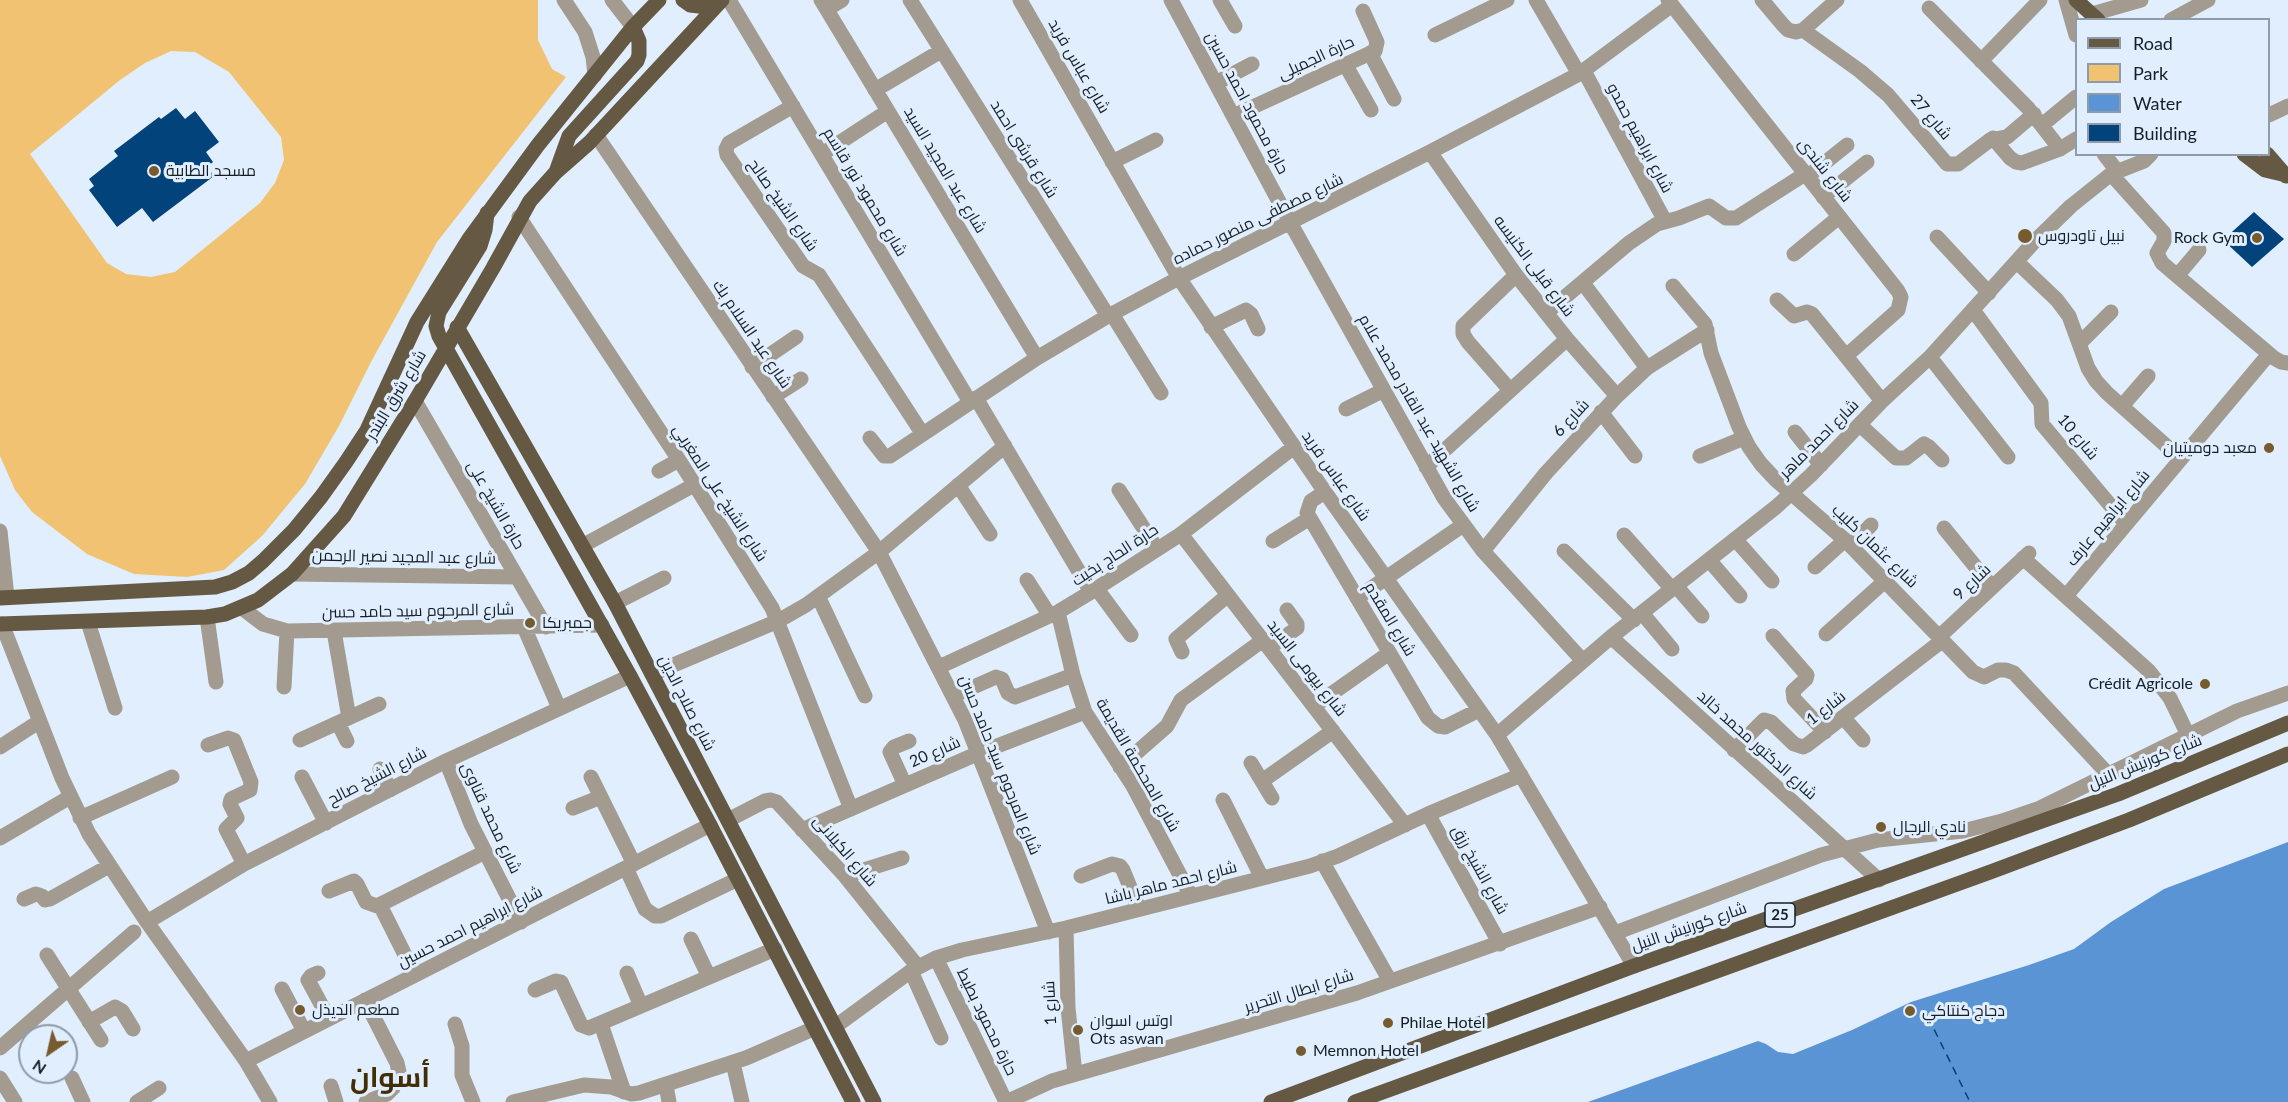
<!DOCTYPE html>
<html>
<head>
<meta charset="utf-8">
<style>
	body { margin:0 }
	#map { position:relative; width:2288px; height:1102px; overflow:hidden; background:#e0eefe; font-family:Lato,sans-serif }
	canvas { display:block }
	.legend { position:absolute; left:2075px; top:18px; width:195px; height:138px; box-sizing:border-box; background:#e0eefe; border:2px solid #8f9ba8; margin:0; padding:8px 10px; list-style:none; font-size:18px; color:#161f28 }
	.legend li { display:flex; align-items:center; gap:12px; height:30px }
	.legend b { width:30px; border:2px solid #8f9ba8 }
	.north { position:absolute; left:18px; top:1024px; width:60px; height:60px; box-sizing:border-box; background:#e0eefe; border:2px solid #8f9ba8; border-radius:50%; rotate:214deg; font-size:16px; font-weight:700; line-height:24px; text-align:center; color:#161f28 }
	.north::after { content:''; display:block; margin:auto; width:21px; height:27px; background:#755b2d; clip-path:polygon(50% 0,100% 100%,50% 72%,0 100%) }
</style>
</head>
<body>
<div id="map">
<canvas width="2288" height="1102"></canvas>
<ul class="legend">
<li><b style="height:8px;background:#665943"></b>Road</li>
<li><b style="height:16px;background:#f0c272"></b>Park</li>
<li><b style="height:16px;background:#5b94d4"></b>Water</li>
<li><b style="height:16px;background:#02437c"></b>Building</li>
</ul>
<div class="north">N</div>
</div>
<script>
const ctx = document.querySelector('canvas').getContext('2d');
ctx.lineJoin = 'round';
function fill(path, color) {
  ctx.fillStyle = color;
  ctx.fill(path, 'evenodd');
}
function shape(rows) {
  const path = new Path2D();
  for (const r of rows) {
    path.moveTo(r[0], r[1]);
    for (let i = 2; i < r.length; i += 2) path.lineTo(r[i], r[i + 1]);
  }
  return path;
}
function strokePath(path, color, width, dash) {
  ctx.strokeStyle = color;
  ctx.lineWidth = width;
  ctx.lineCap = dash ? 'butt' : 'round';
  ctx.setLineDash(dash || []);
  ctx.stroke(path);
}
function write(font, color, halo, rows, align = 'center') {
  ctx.font = font + ' Lato,Cairo,sans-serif';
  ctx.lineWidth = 6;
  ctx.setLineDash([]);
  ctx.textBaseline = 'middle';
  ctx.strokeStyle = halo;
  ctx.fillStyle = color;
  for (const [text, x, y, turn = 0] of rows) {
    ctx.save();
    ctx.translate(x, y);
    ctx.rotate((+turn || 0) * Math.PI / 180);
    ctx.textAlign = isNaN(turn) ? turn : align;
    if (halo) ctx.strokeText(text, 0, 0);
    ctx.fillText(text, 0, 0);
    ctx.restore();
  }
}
fill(shape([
	[0,0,538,0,538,40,552,69,566,77,437,242,371,362,339,426,305,484,262,536,224,570,187,577,134,574,87,554,32,512,15,490,0,456],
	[171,51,195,52,229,72,281,137,284,160,275,183,260,203,175,272,151,277,126,274,107,263,30,154,120,80,145,63]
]), '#f0c272');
fill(shape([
	[2288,842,2288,1102,1588,1102,1758,1041,1766,1044,1778,1052,1793,1054,1852,1030,1911,1002,2029,965,2074,949,2111,922,2164,889]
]), '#5b94d4');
strokePath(shape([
	[1928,1017,1970,1102]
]), '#00417a', 1.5, [8, 6]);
fill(shape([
	[176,108,185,119,195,111,219,142,206,152,213,162,207,167,214,176,153,222,142,208,117,227,89,190,94,186,89,179,118,156,114,151,159,117,161,119],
	[2254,212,2284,239,2252,267,2223,240]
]), '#02437c');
strokePath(shape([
	[564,0,585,32,593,57,595,75],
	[612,0,633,27],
	[729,0,970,402],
	[821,0,1037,358],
	[910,0,1108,316],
	[1020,0,1179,278,1325,492,1497,735,1634,966],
	[1171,0,1291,224,1444,498,1483,551,1583,661],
	[1220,0,1235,26],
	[1536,0,1579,74],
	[1668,0,1898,291,1901,297,1898,310,1846,356],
	[1762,0,1783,25,1788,30,1796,32,1803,30,1837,0],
	[2066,0,2076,35],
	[1929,8,2028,108,2060,149],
	[827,9,842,0],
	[2092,14,2141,0],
	[2171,20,2208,0],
	[1803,30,1860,71,1888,95,1947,164,1958,164,1990,140,2007,137,2034,114],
	[1435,35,1507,0],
	[1370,53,1394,99],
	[1981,61,2040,0],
	[1345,64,1371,110],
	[1584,71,1665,221],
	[1216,83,1252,64],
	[875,90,941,51],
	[793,106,729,143,726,149,727,155,803,266,819,275,922,433],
	[2269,115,2288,106],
	[1233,116,1375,51,1377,42,1363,11],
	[2042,125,2076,97],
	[596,135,879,552,965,720,1048,932],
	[1993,138,2010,158,2016,162,2022,163,2060,149,2076,139],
	[1430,152,1516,275,1567,339,1617,396],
	[822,154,888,111],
	[2104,154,2117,171],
	[1112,162,1156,140],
	[2111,174,2164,233,2164,241,2157,253,2162,263,2274,358,2281,362,2288,363],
	[1807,177,1847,145],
	[1823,197,1867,162],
	[519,217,679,460,772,608,851,809],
	[1937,237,1989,293],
	[1794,254,1839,217],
	[2017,262,2057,300,2069,316,2088,368,2096,381,2107,393,2181,459],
	[2177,276,2199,250],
	[1583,283,1647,368],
	[1673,286,1705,324,1711,353,1739,427,1749,447,1761,464,1776,480,1845,540,1973,672,1984,677,1998,670,2006,670,2014,673,2109,775],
	[1777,300,1794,316,1807,312,1812,314,1882,401],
	[1973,310,2041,403,2042,424,2126,524],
	[1546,313,1629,243,1657,224,1679,218,1709,206,1726,218,1736,218,1805,174],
	[1112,314,1161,393],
	[1211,327,1246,310,1251,314,1258,329],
	[2080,343,2111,312],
	[1930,357,2008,457],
	[752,367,796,337],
	[1510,390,1468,342,1463,334,1463,326,1516,275],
	[773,397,801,379],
	[976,398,1091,592],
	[415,401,546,627],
	[2122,406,2148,376],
	[1346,409,1384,390],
	[1601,412,1635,456],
	[1860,425,1896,458,1906,458,1924,444,1929,447,1942,460],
	[1795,432,1821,465],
	[870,438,884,456,890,456,1037,358,1108,316,1179,278,1430,152,1579,74,1672,5],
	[1700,456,1744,438],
	[1426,467,1567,339],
	[659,471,679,460],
	[958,485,990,534],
	[1119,490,1157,549],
	[1325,492,1311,501,1307,513,1428,718,1438,726,1445,727,1479,710],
	[1944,528,1992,587],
	[0,531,7,597],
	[1181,534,1405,825],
	[1624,535,1672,589],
	[1735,539,1772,581],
	[1273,541,1310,518],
	[582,546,694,485],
	[1851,546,1871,525],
	[1483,551,1546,473,1617,396,1647,368,1707,330],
	[1564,551,1634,620],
	[2023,558,2149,671,2170,698,2188,735],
	[1709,560,1740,596],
	[1815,567,1845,540],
	[292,574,517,577],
	[1027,580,1050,616],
	[1676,586,1702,616],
	[1097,589,1131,635],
	[818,596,865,696],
	[2066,596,2269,354],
	[1357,598,1463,525],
	[615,603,664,578],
	[242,608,263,624,287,631,602,625],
	[1058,612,1073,675,1085,712,1133,786,1191,896],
	[1642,613,1672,649],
	[207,617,216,682],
	[88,622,115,708],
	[2,624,62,778,89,834,147,922,246,1061,270,1102],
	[524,627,559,708],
	[334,631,349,718],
	[1826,634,1886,580],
	[1773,636,1807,675,1806,679,1793,691,1794,699,1825,732],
	[1940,636,2029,553],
	[1611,637,1879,880],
	[1269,648,1297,628,1297,624,1287,610],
	[1182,652,1176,639,1228,595],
	[939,667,1058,612,1091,592,1181,534,1294,447],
	[652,674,778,621,806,605,879,552,1005,446],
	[284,687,287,631],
	[953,696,996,677,1002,679,1008,693,1015,697,1073,675],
	[1314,706,1389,653],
	[1843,717,1863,740],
	[338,723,347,741],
	[1497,735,1611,637,1776,507,1811,475,1882,401,1930,357,2034,242,2071,206,2111,174,2144,161,2151,154],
	[300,740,379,704],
	[208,745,228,738,234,740,251,782,250,790,231,799,230,804,237,818,226,829,244,864],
	[0,747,40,721],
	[1734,750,1764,720,1771,722,1794,744,1803,747,1807,745,1943,640],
	[446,761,471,824,521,922],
	[1251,763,1272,798],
	[1120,767,1167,726,1181,700,1263,640],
	[380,769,390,790],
	[302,777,326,823],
	[591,777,634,864],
	[1262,781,1333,731],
	[905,785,890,752,894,747,909,741],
	[1223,800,1262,878],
	[573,808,601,797],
	[1428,814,1500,944],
	[80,818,172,777],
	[728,820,765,801,771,800,777,802,845,876,918,967],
	[802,830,979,753,1085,712],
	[0,838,70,797],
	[1322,861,1390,981],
	[626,868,645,909,655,916,661,916,738,879],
	[845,876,902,858],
	[1081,876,1112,864,1120,866,1123,870,1139,909],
	[329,891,354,881,357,884,366,902,377,906,485,852],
	[24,899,36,894,42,896,45,900,50,899,109,866],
	[380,905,415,975],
	[147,922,244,864,446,761,630,676],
	[1066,928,1068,1008,1075,1074],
	[1615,933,1821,855,1878,840,1963,831,2002,821,2040,808,2237,711,2288,693],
	[691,939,709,977],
	[47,955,101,1040],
	[936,958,1006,1102],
	[911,971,941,1038],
	[318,973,311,976,308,980,329,1019],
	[627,973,641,1006],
	[282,989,304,1031],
	[535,990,556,981,561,982,581,1025,589,1028,775,949],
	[365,1000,397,1063,399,1072,393,1088,387,1094,366,1102],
	[89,1022,115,1007,122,1011,133,1029],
	[455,1024,462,1046,462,1075,473,1102],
	[601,1024,624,1092],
	[836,1026,911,971,936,958,962,950,1066,928,1310,866,1338,856,1428,814,1521,775],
	[0,1048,134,932],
	[246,1061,710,825],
	[733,1063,742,1102],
	[0,1078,15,1102],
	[72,1078,83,1102],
	[666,1085,669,1102],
	[331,1086,336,1102],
	[137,1102,159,1088],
	[513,1102,584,1085,611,1087,631,1094,639,1093,746,1058,815,1028],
	[1006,1102,1052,1081,1357,993,1600,907]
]), '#a39b8f', 15);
strokePath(shape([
	[683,0,690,5,699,6,716,0],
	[2076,0,2098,20],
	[2244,154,2265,170,2282,174],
	[2267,154,2286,176],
	[556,172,569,136,637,61,639,55,639,41,633,27],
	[487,213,485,230,480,246,439,312,436,326,439,336,630,676,710,825,853,1102],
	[457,327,615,603,874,1102],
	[0,598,215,587,232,582,249,573,263,561,294,530,321,497,346,462,367,430,417,322,469,239,538,145,633,27,659,0],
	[0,624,207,617,225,614,258,600,292,574,344,516,415,401,493,268,530,201,556,172,589,143,722,0],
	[1271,1102,1634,966,2118,794,2288,723],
	[1355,1102,1993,871,2129,820,2288,754]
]), '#665943', 15);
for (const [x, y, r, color] of [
	[154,171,6,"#755b2d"],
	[2025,236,8,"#755b2d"],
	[2257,238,6,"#755b2d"],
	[2269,448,6,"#755b2d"],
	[530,623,6,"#755b2d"],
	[2205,684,6,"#755b2d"],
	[1881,827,6,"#755b2d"],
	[300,1010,6,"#755b2d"],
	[1910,1011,6,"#755b2d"],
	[1388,1023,6,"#755b2d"],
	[1078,1030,6,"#755b2d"],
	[1301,1051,6,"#755b2d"]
]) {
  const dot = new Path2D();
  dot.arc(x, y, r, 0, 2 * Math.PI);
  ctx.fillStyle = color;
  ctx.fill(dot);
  strokePath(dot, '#e0eefe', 2);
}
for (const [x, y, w] of [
	[1780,915,30]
]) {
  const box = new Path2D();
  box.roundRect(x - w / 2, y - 12, w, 24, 4.5);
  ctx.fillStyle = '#e0eefe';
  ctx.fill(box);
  strokePath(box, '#161f28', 1.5);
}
write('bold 15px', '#161f28', null, [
	["25",1780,915]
]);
write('16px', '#161f28', '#e0eefe', [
	["حارة الجميلى",1316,58,-25],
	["شارع عباس فريد",1079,66,60],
	["حارة محمود احمد حسين",1247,103,62],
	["شارع 27",1931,117,50],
	["شارع ابراهيم حمدو",1640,138,62],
	["شارع قرشى احمد",1024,149,58],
	["شارع عبد المجيد السيد",945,170,59],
	["شارع شندى",1825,170,52],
	["شارع محمود نور قاسم",865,192,59],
	["شارع الشيخ صالح",783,205,55],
	["شارع مصطفى منصور حماده",1258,219,-26],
	["شارع قبلى الكنيسه",1534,266,53],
	["شارع عبد السلام بك",752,334,56],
	["شارع شرق البندر",396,395,-59],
	["شارع الشهيد عبد القادر محمد علام",1419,413,60],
	["شارع 6",1571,418,-47],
	["شارع 10",2078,437,50],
	["شارع احمد ماهر",1819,439,-45],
	["شارع عباس فريد",1336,476,55],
	["شارع الشيخ على المغربي",720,493,57],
	["حارة الشيخ على",496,505,60],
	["شارع ابراهيم عارف",2108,518,-50],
	["شارع عثمان كليب",1875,546,44],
	["حارة الحاج بخيت",1115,555,-33],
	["شارع عبد المجيد نصير الرحمن",404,557,1],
	["شارع 9",1972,582,-43],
	["شارع المرحوم سيد حامد حسن",418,611,-1],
	["شارع المقدم",1390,619,59],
	["شارع بيومى السيد",1307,668,52],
	["شارع صلاح الدين",687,703,63],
	["شارع 1",1826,708,-38],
	["شارع الدكتور محمد خالد",1757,745,42],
	["شارع 20",935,752,-24],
	["شارع كورنيش النيل",2145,762,-22],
	["شارع المرحوم سيد حامد حسن",1000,765,68],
	["شارع المحكمة القديمة",1138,765,60],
	["شارع الشيخ صالح",377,776,-27],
	["شارع محمد قناوى",491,818,65],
	["شارع الكيلانى",845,851,49],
	["شارع الشيخ رزق",1480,870,61],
	["شارع احمد ماهر باشا",1171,883,-14],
	["شارع ابراهيم احمد حسين",470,927,-27],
	["شارع كورنيش النيل",1689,927,-19],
	["شارع ابطال التحرير",1299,991,-17],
	["شارع 1",1050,1003,-93],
	["حارة محمود بطيط",987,1022,64]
]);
write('16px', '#161f28', '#e0eefe', [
	["مسجد الطابية",166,171],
	["نبيل تاودروس",2038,236],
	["Rock Gym",2245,238,"right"],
	["معبد دوميتيان",2257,448,"right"],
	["جمبريكا",542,623],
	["Crédit Agricole",2193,684,"right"],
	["نادي الرجال",1893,827],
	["مطعم الديذل",312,1010],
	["دجاج كنتاكي",1922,1011],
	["اوتس اسوان",1090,1021],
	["Ots aswan",1090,1039],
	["Philae Hotel",1400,1023],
	["Memnon Hotel",1313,1051]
], 'left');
write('bold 28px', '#412e06', '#e0eefe', [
	["أسوان",390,1078]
]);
</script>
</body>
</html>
